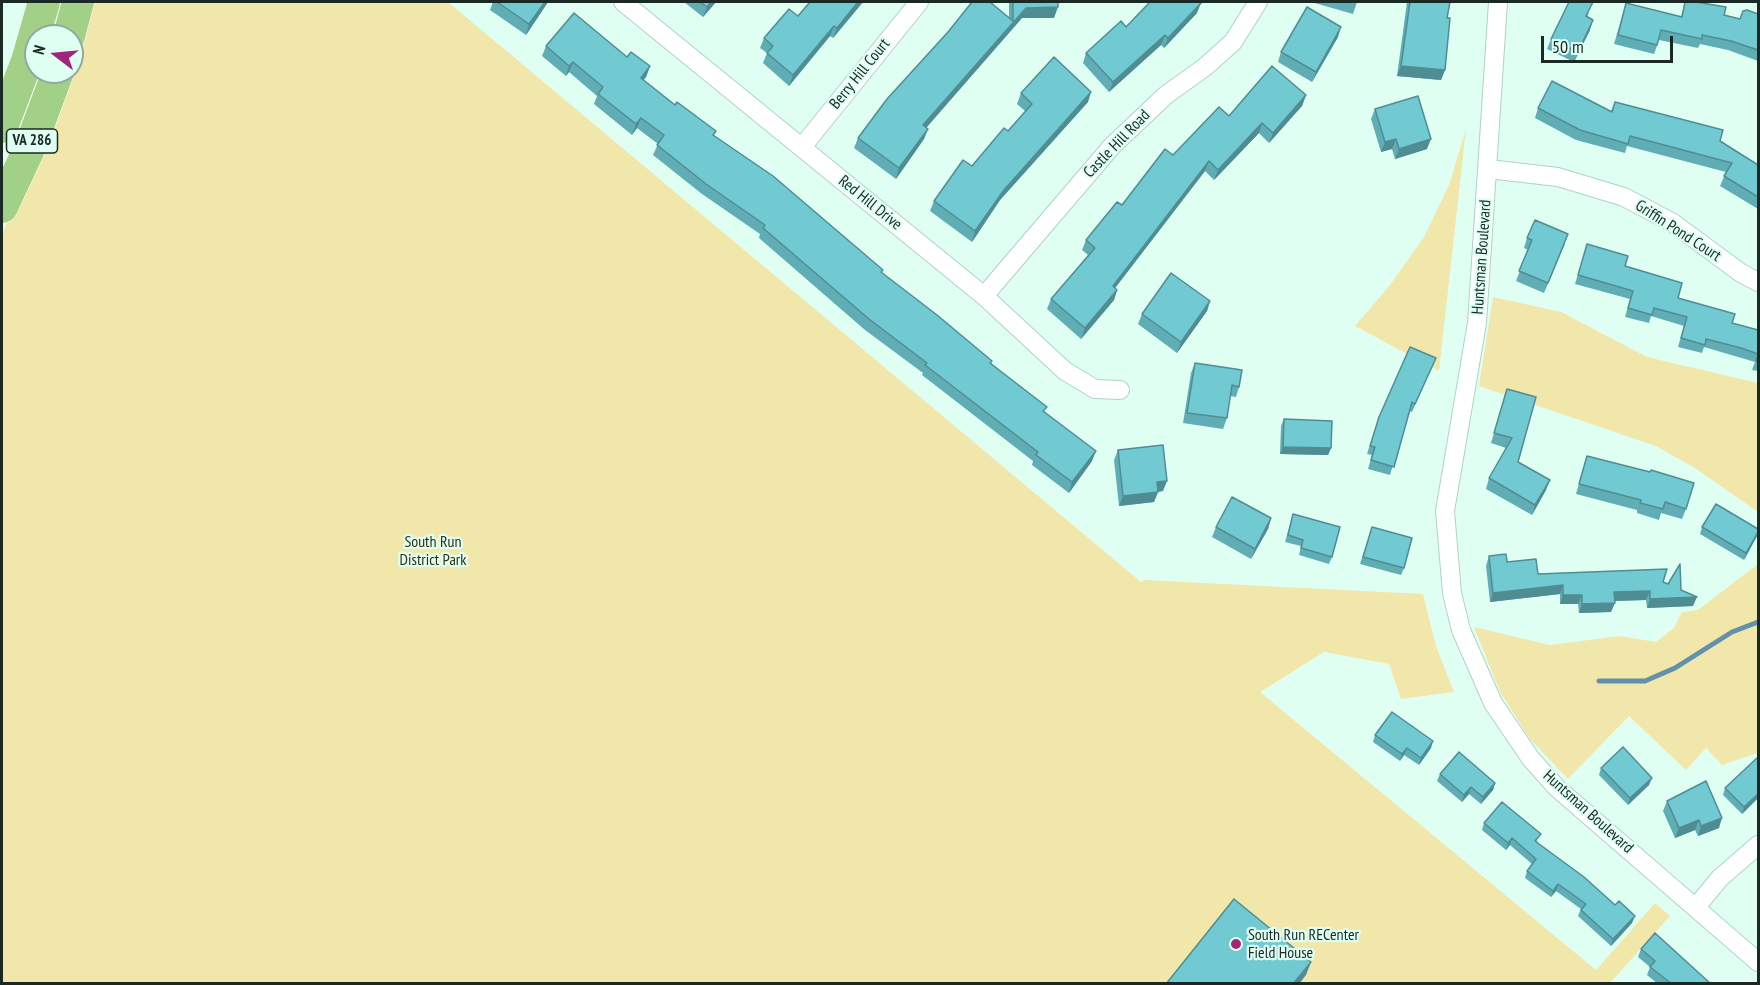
<!DOCTYPE html>
<html>
<head>
<meta charset="utf-8">
<style>
	body { margin:0 }
	#map { position:relative; width:1760px; height:985px; overflow:hidden; background:#e0fff3; font-family:"PT Sans Narrow",sans-serif }
	canvas { display:block }
	.frame { position:absolute; inset:0; border:3px solid #1b2924; pointer-events:none }
	.north { position:absolute; left:24px; top:24px; width:60px; height:60px; box-sizing:border-box; background:#e0fff3; border:2px solid #91a9a0; border-radius:50%; rotate:286deg; font-size:16px; font-weight:700; line-height:24px; text-align:center; color:#1b2924 }
	.north::after { content:''; display:block; margin:auto; width:21px; height:27px; background:#a1257a; clip-path:polygon(50% 0,100% 100%,50% 72%,0 100%) }
	.scale { position:absolute; left:1541px; top:36px; width:132px; height:27px; box-sizing:border-box; border:3px solid #1b2924; border-top:0; padding-left:8px; font-size:18px; line-height:21px; white-space:nowrap; color:#1b2924; -webkit-text-stroke:4px #e0fff3; paint-order:stroke }
</style>
</head>
<body>
<div id="map">
<canvas width="1760" height="985"></canvas>
<div class="frame"></div>
<div class="north">N</div>
<div class="scale">50 m</div>
</div>
<script>
const ctx = document.querySelector('canvas').getContext('2d');
ctx.lineJoin = 'round';
function fill(path, color) {
  ctx.fillStyle = color;
  ctx.fill(path, 'evenodd');
}
function shape(rows) {
  const path = new Path2D();
  for (const r of rows) {
    path.moveTo(r[0], r[1]);
    for (let i = 2; i < r.length; i += 2) path.lineTo(r[i], r[i + 1]);
  }
  return path;
}
function strokePath(path, color, width, dash) {
  ctx.strokeStyle = color;
  ctx.lineWidth = width;
  ctx.lineCap = dash ? 'butt' : 'round';
  ctx.setLineDash(dash || []);
  ctx.stroke(path);
}
function write(font, color, halo, rows, align = 'center') {
  ctx.font = font + ' "PT Sans Narrow",sans-serif';
  ctx.lineWidth = 4.5;
  ctx.setLineDash([]);
  ctx.textBaseline = 'middle';
  ctx.strokeStyle = halo;
  ctx.fillStyle = color;
  for (const [text, x, y, turn = 0] of rows) {
    ctx.save();
    ctx.translate(x, y);
    ctx.rotate((+turn || 0) * Math.PI / 180);
    ctx.textAlign = isNaN(turn) ? turn : align;
    if (halo) ctx.strokeText(text, 0, 0);
    ctx.fillText(text, 0, 0);
    ctx.restore();
  }
}
fill(shape([
	[90,2,448,2,1141,582,1144,580,1423,594,1436,646,1454,692,1401,699,1389,664,1324,652,1260,692,1596,970,1655,903,1670,916,1611,982,1612,984,2,984,2,234,72,72,72,58],
	[1466,129,1439,371,1355,326,1390,285,1424,237,1449,185],
	[1493,297,1561,312,1647,357,1758,383,1758,512,1695,468,1656,446,1479,386],
	[1758,564,1758,753,1722,765,1706,748,1686,770,1629,716,1568,779,1530,739,1500,692,1474,627,1550,645,1620,636,1656,642,1674,628,1682,612,1698,610]
]), '#f1e7aa');
strokePath(shape([
	[1599,681,1645,681,1675,668,1732,632,1758,622]
]), '#6291ac', 5);
const minor = shape([
	[623,2,984,296,1065,371,1095,389,1120,390],
	[1498,2,1477,323,1445,511,1452,593,1461,630,1493,703,1531,759,1557,788,1758,962],
	[802,147,919,2],
	[1488,169,1558,177,1624,197,1673,223,1741,273,1758,282],
	[984,296,1112,146,1166,95,1205,67,1233,42,1258,2],
	[1696,907,1720,878,1758,845]
]);
const trunk = shape([
	[69,36,78,2],
	[2,127,27,61,44,2],
	[2,207,30,147,58,72]
]);
strokePath(minor, '#aed3c4', 20);
strokePath(trunk, '#fff', 33);
strokePath(minor, '#fff', 18);
strokePath(trunk, '#a3d087', 32);
fill(shape([
	[493,2,548,2,526,35,490,10],
	[684,2,716,2,703,17],
	[810,2,863,2,833,38,830,36,789,86,763,63,767,53,760,48,764,38,798,16],
	[1009,2,1058,2,1054,18,1022,18,926,128,924,139,896,179,854,148,858,138,1009,17],
	[1311,2,1357,2,1353,14],
	[1407,2,1450,2,1447,18,1445,70,1441,80,1397,76],
	[1685,2,1724,15,1740,19,1743,11,1758,14,1758,61,1728,50,1700,44,1698,48,1659,40,1654,54,1614,44,1626,3,1681,17],
	[1197,13,1164,48,1161,45,1109,92,1083,63,1086,53,1126,27],
	[1589,13,1587,17,1590,30,1574,62,1547,49,1551,39],
	[1338,37,1312,82,1278,62,1281,52],
	[546,46,627,57,650,66,646,77,643,80,714,135,991,363,1045,412,1092,461,1069,493,1032,465,1033,461,922,375,923,373,865,330,759,238,760,234,702,194,653,155,658,144,637,128,632,135,594,104,597,96,569,72,566,76,542,56],
	[1021,93,1088,102,1000,200,972,242,930,211,934,201,972,166,1008,131,1025,111,1017,104],
	[1306,95,1302,106,1269,143,1259,133,1214,180,1205,171,1115,288,1117,290,1114,300,1081,339,1047,309,1051,299,1088,255,1082,250,1086,240,1173,155,1229,116],
	[1615,102,1720,141,1758,165,1758,209,1720,186,1726,172,1627,146,1625,153,1576,140,1535,118,1538,108,1611,111],
	[1375,109,1427,149,1395,159,1392,149,1381,152,1371,119],
	[1527,238,1565,244,1544,293,1516,281,1528,250,1524,248],
	[1587,244,1678,298,1732,323,1758,330,1758,371,1752,370,1755,362,1704,347,1702,353,1678,347,1684,326,1651,316,1649,323,1625,317,1630,299,1575,284],
	[1210,301,1207,311,1177,353,1138,324,1142,314],
	[1436,358,1412,412,1409,411,1390,475,1368,469,1372,455,1367,454,1379,417],
	[1195,363,1239,387,1236,397,1230,396,1227,418,1223,429,1183,423,1191,373],
	[1507,389,1518,462,1546,490,1532,515,1486,489,1489,478,1506,448,1491,443],
	[1284,419,1331,448,1328,455,1280,454,1281,426],
	[1118,450,1163,491,1158,492,1154,502,1119,506,1114,460],
	[1587,456,1686,509,1682,519,1661,513,1659,520,1637,513,1637,510,1576,494],
	[1293,514,1332,557,1329,564,1299,555,1301,546,1285,542],
	[1271,518,1268,529,1251,559,1212,537,1216,527],
	[1372,527,1404,568,1401,575,1360,564],
	[1702,527,1757,536,1744,560,1700,534],
	[1489,556,1538,574,1663,582,1681,590,1693,606,1647,608,1646,600,1615,601,1611,612,1579,613,1578,604,1560,604,1560,594,1490,602,1486,566],
	[1375,735,1431,748,1419,765,1404,755,1400,761,1373,742],
	[1601,768,1649,785,1628,805,1599,775],
	[1440,774,1495,783,1493,790,1481,804,1469,794,1462,802,1437,781],
	[1725,788,1758,798,1742,814,1723,795],
	[1667,801,1719,828,1698,836,1695,830,1675,838,1663,811],
	[1484,823,1538,841,1537,842,1632,923,1611,946,1578,916,1581,909,1556,891,1551,897,1525,878,1527,871,1532,864,1510,845,1506,850,1482,830],
	[1641,949,1711,984,1658,984,1647,975,1650,967,1638,957]
]), '#61adb5');
fill(shape([
	[545,2,548,2,526,35,529,24],
	[711,2,716,2,703,17,707,7],
	[858,2,863,2,833,38,837,28],
	[1201,3,1197,13,1164,48,1168,38],
	[1058,7,1054,18,1022,18,919,136,923,125,1026,8],
	[1593,20,1590,30,1574,62,1578,52],
	[834,26,830,36,789,86,793,75],
	[1341,27,1338,37,1312,82,1316,72],
	[1165,35,1161,45,1109,92,1113,82],
	[573,62,569,72,566,76,569,66],
	[650,66,646,77,637,88,641,78],
	[1401,66,1445,70,1441,80,1397,76],
	[1091,92,1088,102,1000,200,972,242,975,231,1004,190],
	[1306,95,1302,106,1269,143,1273,133],
	[641,118,637,128,632,135,636,124],
	[1262,123,1259,133,1214,180,1218,170],
	[928,129,924,139,896,179,899,168],
	[1396,139,1392,149,1381,152,1385,142],
	[1431,139,1427,149,1395,159,1399,149],
	[1209,161,1205,171,1109,296,1113,286],
	[1117,290,1114,300,1081,339,1085,328],
	[1210,301,1207,311,1177,353,1181,342],
	[1283,447,1331,448,1328,455,1280,454],
	[1096,451,1092,461,1069,493,1072,482],
	[1550,480,1546,490,1532,515,1535,505],
	[1167,481,1163,491,1153,492,1157,482],
	[1158,492,1154,502,1119,506,1123,496],
	[1271,518,1268,529,1251,559,1255,549],
	[1758,532,1757,536,1744,560,1746,553],
	[1563,585,1560,594,1490,602,1493,593],
	[1650,591,1646,600,1611,601,1614,592],
	[1563,595,1582,595,1578,604,1560,604],
	[1697,597,1693,606,1647,608,1650,599],
	[1615,603,1611,612,1579,613,1582,604],
	[1433,741,1431,748,1419,765,1421,758],
	[1407,748,1404,755,1400,761,1402,754],
	[1652,778,1649,785,1628,805,1630,798],
	[1495,783,1493,790,1481,804,1483,797],
	[1471,787,1469,794,1462,802,1464,795],
	[1758,794,1758,798,1742,814,1744,807],
	[1722,818,1719,828,1698,836,1701,826],
	[1699,820,1695,830,1675,838,1679,828],
	[1512,838,1510,845,1506,850,1508,843],
	[1558,884,1556,891,1551,897,1553,891],
	[1635,916,1632,923,1611,946,1613,939],
	[1311,962,1306,975,1299,984,1293,984]
]), '#4f8d93');
const building = shape([
	[497,2,545,2,529,24,497,2],
	[700,2,711,2,707,7,700,2],
	[810,2,858,2,837,28,834,26,793,75,767,53,773,46,764,38,789,9,798,16,810,2],
	[972,2,990,2,1013,21,1013,2,1058,2,1058,7,1026,8,923,125,928,129,899,168,858,138,887,99,948,32,972,2],
	[1150,2,1199,2,1201,3,1168,38,1165,35,1113,82,1086,53,1121,21,1126,27,1150,2],
	[1410,2,1450,2,1447,18,1450,18,1445,70,1401,66,1410,2],
	[1569,2,1593,2,1586,16,1593,20,1578,52,1551,39,1569,2],
	[1685,2,1696,2,1726,7,1724,15,1740,19,1743,11,1747,10,1758,14,1758,50,1731,41,1702,35,1702,39,1661,30,1657,45,1618,35,1626,3,1682,17,1685,2],
	[1307,7,1341,27,1316,72,1281,52,1307,7],
	[574,13,627,57,631,52,650,66,641,78,675,105,677,102,716,131,713,135,773,176,883,270,881,272,937,315,992,361,990,363,1047,407,1043,411,1096,451,1072,482,1036,455,1038,452,925,365,927,363,869,319,763,228,765,225,706,184,657,145,664,135,641,118,636,124,598,94,603,87,573,62,569,66,546,46,574,13],
	[1054,57,1091,92,1004,190,975,231,934,201,963,160,972,166,1004,128,1008,131,1032,104,1021,93,1054,57],
	[1272,66,1306,95,1273,133,1262,123,1218,170,1209,161,1113,286,1117,290,1085,328,1051,299,1095,248,1086,240,1117,202,1122,205,1165,149,1173,155,1219,107,1229,116,1272,66],
	[1552,81,1612,112,1615,102,1723,130,1720,141,1758,165,1758,197,1724,176,1732,163,1630,136,1628,144,1580,130,1538,108,1552,81],
	[1418,96,1431,139,1399,149,1396,139,1385,142,1375,109,1418,96],
	[1535,220,1568,234,1548,283,1519,271,1532,240,1527,238,1535,220],
	[1587,244,1628,256,1625,266,1682,283,1678,298,1735,314,1732,323,1758,330,1758,362,1756,361,1758,354,1741,348,1706,339,1705,345,1681,338,1687,317,1654,308,1652,315,1628,308,1633,291,1578,275,1587,244],
	[1171,273,1210,301,1181,342,1142,314,1171,273],
	[1410,347,1436,358,1415,404,1412,402,1394,467,1371,460,1375,447,1370,446,1379,417,1410,347],
	[1195,363,1242,370,1239,387,1232,385,1227,418,1187,413,1195,363],
	[1507,389,1536,397,1518,462,1550,480,1535,505,1489,478,1512,438,1494,433,1507,389],
	[1284,419,1332,421,1331,448,1283,447,1284,419],
	[1163,445,1167,481,1157,482,1158,492,1123,496,1118,450,1163,445],
	[1587,456,1650,472,1651,470,1694,483,1686,509,1665,502,1663,509,1640,503,1641,500,1579,484,1587,456],
	[1232,497,1271,518,1255,549,1216,527,1232,497],
	[1716,504,1758,529,1758,532,1746,553,1702,527,1716,504],
	[1293,514,1340,527,1332,557,1301,548,1303,540,1288,535,1293,514],
	[1372,527,1412,538,1404,568,1363,557,1372,527],
	[1506,554,1507,562,1536,559,1538,574,1667,569,1663,582,1668,584,1680,564,1681,590,1697,597,1650,599,1650,591,1614,592,1615,603,1582,604,1582,595,1563,595,1563,585,1493,593,1489,556,1506,554],
	[1392,712,1433,741,1421,758,1407,748,1402,754,1375,735,1392,712],
	[1623,747,1652,778,1630,798,1601,768,1623,747],
	[1459,752,1495,783,1483,797,1471,787,1464,795,1440,774,1459,752],
	[1758,757,1758,794,1744,807,1725,788,1758,757],
	[1706,781,1722,818,1701,826,1699,820,1679,828,1667,801,1706,781],
	[1502,802,1541,834,1535,841,1584,877,1615,905,1619,901,1635,916,1613,939,1581,910,1586,904,1558,884,1553,891,1527,871,1536,859,1512,838,1508,843,1484,823,1502,802],
	[1234,899,1311,962,1293,984,1166,984,1234,899],
	[1655,933,1711,984,1672,984,1650,967,1655,961,1641,949,1655,933]
]);
fill(building, '#71c9d2');
strokePath(building, '#4f8d93', 1.5);
for (const [x, y, r, color] of [
	[1236,944,6,"#a1257a"]
]) {
  const dot = new Path2D();
  dot.arc(x, y, r, 0, 2 * Math.PI);
  ctx.fillStyle = color;
  ctx.fill(dot);
  strokePath(dot, '#e0fff3', 2);
}
for (const [x, y, w] of [
	[32,141,51]
]) {
  const box = new Path2D();
  box.roundRect(x - w / 2, y - 12, w, 24, 4.5);
  ctx.fillStyle = '#e0fff3';
  ctx.fill(box);
  strokePath(box, '#1b2924', 1.5);
}
write('bold 15px', '#1b2924', null, [
	["VA 286",32,141]
]);
write('16px', '#1b2924', '#e0fff3', [
	["Berry Hill Court",860,74,-51],
	["Castle Hill Road",1117,144,-46],
	["Red Hill Drive",870,203,39],
	["Griffin Pond Court",1678,231,33],
	["Huntsman Boulevard",1482,257,-86],
	["Huntsman Boulevard",1588,812,42]
]);
write('16px', '#332e11', '#e0fff3', [
	["South Run",433,542],
	["District Park",433,560]
]);
write('16px', '#1b2924', '#e0fff3', [
	["South Run RECenter",1248,935],
	["Field House",1248,953]
], 'left');
</script>
</body>
</html>
